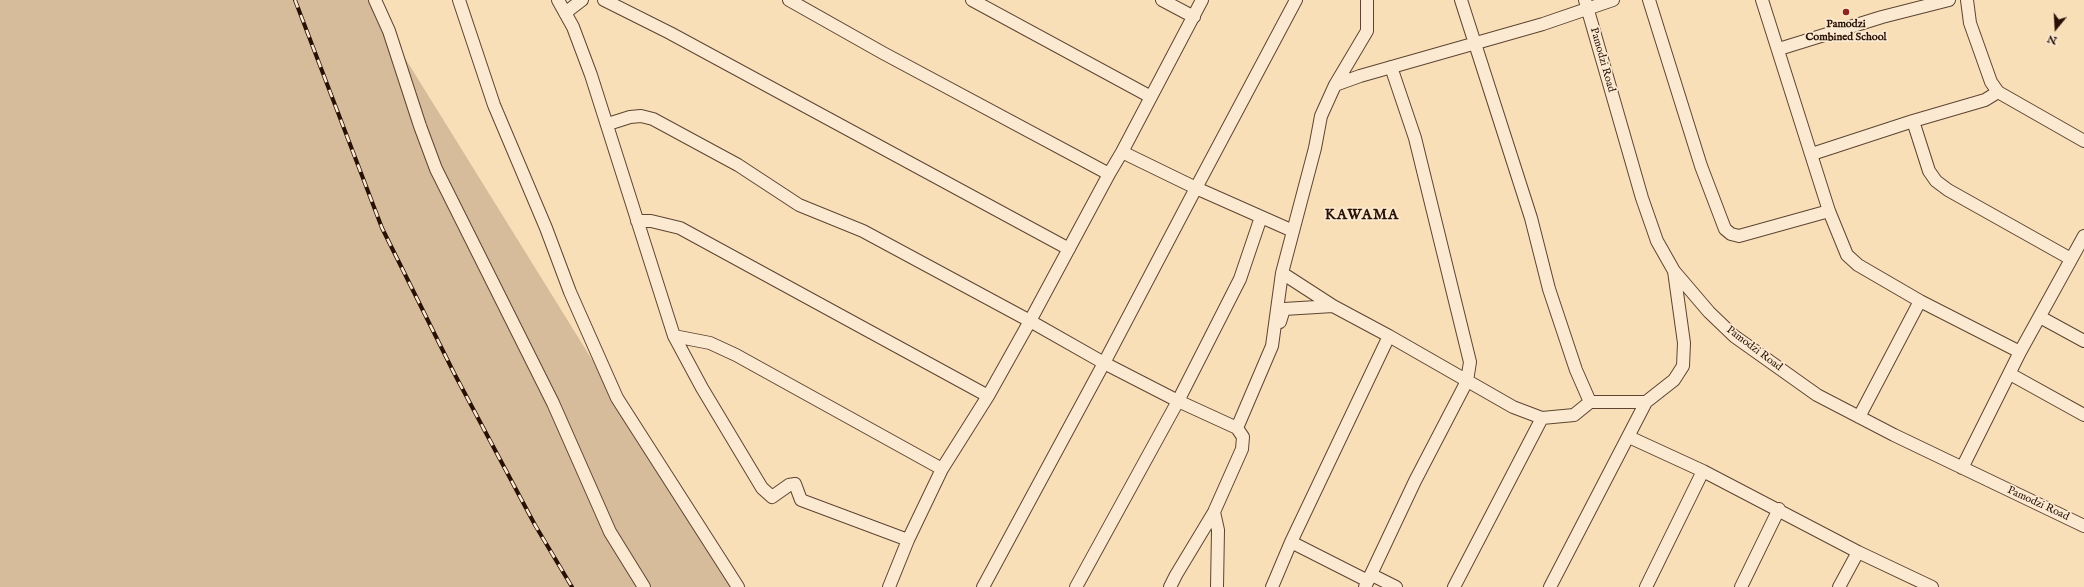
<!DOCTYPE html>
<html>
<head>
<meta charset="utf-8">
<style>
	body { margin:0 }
	#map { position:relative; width:2084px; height:587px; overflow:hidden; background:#f9dfb8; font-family:"IM FELL English",serif }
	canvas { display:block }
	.north { position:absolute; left:2036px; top:8px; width:40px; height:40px; -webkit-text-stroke:3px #fbead1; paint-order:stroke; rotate:198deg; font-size:11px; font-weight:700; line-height:16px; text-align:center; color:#291005 }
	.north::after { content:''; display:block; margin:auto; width:14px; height:18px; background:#291005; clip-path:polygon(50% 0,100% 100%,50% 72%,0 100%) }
</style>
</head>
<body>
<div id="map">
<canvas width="2084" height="587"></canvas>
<div class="north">N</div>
</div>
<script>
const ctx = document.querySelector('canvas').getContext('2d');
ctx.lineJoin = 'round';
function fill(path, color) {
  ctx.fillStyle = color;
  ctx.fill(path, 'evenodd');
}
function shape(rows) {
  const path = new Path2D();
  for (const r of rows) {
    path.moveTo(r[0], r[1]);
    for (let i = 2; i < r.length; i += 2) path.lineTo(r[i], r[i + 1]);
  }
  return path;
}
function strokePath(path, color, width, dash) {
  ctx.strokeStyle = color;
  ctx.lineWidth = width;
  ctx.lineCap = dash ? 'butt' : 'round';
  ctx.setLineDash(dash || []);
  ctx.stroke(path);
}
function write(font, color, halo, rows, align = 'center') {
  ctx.font = font + ' "IM FELL English",serif';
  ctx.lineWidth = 3.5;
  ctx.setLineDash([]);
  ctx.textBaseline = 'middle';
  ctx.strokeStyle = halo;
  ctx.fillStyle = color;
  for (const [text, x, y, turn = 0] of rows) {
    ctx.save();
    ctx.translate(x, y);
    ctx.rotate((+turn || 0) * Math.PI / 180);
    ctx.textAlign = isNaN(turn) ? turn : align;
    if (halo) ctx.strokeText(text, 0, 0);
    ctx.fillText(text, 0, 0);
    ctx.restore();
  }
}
fill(shape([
	[0,0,369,0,733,587,0,587]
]), '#d6bc9a');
const minor = shape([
	[375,0,389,31,420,126,436,169,553,403,610,532,644,587],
	[459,0,494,105,546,228,570,292,617,398,738,587],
	[558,0,573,27,591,75,674,336,702,388,762,488,772,497,789,485,795,484,801,500,908,540],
	[604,0,670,33,1069,249],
	[789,0,883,53,1109,174],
	[972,0,1151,97],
	[1162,0,1194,17],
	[1461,0,1531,218,1549,289,1576,370,1590,402],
	[1585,0,1642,198,1657,241,1674,271,1709,312,1734,336,1817,395,1894,435,2084,526],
	[1649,0,1701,166,1725,229,1731,234,1739,236,1829,211],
	[1762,0,1829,211,1847,255,1858,265,1920,301,2020,352],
	[1967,0,1970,23,1991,82,1998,92],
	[565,13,582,0],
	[1779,49,1882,17,1949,0],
	[1335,85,1360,76,1543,24,1613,0],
	[1913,121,1985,100,1998,92,2084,141],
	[608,124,630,117,641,116,653,119,738,165,799,205,863,231,1030,321,1104,363,1178,401,1237,428,1243,437,1242,449,1214,512,1176,575,1170,587],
	[1122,152,1196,188,1296,0],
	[1812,154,1913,121,1929,171,1936,181,1948,190,2071,259],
	[637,221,651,221,680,228,988,396],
	[1282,273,1333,306,1389,336,1513,407,1542,418,1574,415,1590,402,1646,402,1674,380,1683,366,1684,343,1674,271],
	[2040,317,2084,341],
	[1280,322,1284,309,1333,306],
	[674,336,710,343,736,355,942,469],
	[2010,374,2084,415],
	[1859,417,1920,301],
	[1237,428,1272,346,1282,273,1315,148,1321,116,1335,85,1367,31,1367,0],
	[1629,437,1703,471,1858,552,1932,587],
	[1962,468,2020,352,2084,236],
	[1214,512,1218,530,1217,587],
	[1291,542,1368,581],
	[1372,575,1396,587],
	[889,587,908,540,942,469,988,396,1030,321,1109,174,1122,152,1202,0],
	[983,587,1104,363,1196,188,1293,231],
	[1076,587,1178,401,1240,279,1261,217],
	[1272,587,1291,542,1389,336],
	[1365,587,1415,481,1467,381,1470,362,1415,138,1391,67],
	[1454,587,1542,418],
	[1550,587,1646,402],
	[1646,587,1703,471],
	[1741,587,1779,509],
	[1839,587,1858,552]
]);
strokePath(minor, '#5d4432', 14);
strokePath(minor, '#fbead1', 12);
const rail = shape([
	[295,0,382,228,454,373,535,525,572,587]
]);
strokePath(rail, '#291005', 4);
strokePath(rail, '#fbead1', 2.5, [8]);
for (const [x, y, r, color] of [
	[1846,12,4,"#8f2418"]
]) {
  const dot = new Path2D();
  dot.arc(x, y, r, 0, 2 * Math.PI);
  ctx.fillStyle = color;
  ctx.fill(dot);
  strokePath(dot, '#fbead1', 1.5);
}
write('bold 11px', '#291005', '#fbead1', [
	["Pamodzi",1846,25],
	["Combined School",1846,38]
]);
write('11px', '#291005', '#fbead1', [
	["Pamodzi Road",1602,60,74],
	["Pamodzi Road",1754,349,37],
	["Pamodzi Road",2038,504,25]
]);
ctx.letterSpacing = '1px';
write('bold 15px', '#291005', '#fbead1', [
	["KAWAMA",1362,216]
]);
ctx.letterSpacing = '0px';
</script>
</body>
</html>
